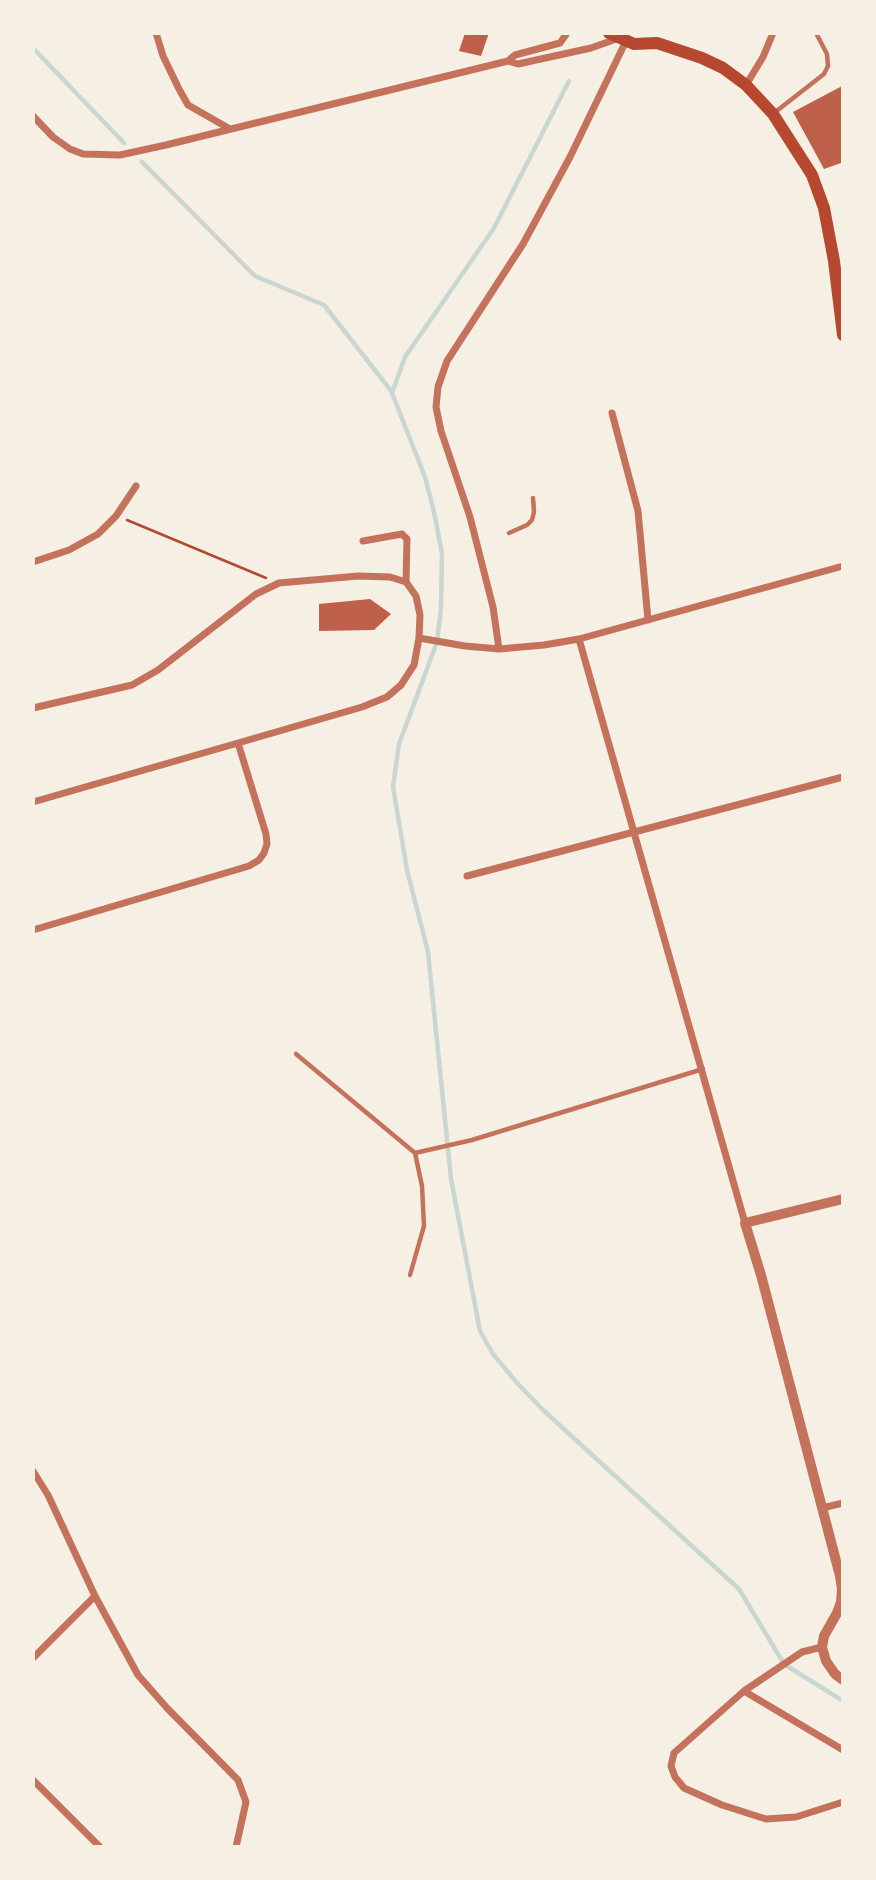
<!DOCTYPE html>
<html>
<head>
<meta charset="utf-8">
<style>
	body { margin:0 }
	#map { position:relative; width:876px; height:1880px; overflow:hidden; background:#f6efe4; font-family:Karla,sans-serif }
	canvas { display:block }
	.frame { position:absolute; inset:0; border:35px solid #f6efe4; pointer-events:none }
</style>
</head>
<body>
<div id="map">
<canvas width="876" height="1880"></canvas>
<div class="frame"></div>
</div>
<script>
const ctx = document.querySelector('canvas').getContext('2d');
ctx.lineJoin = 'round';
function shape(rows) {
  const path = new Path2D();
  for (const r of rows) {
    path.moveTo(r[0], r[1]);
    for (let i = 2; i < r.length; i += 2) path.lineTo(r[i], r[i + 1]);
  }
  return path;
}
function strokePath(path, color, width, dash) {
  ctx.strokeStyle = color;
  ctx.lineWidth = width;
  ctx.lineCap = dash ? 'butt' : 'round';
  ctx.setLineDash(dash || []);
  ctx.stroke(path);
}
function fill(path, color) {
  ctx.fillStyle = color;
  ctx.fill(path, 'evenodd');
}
strokePath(shape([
	[33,48,124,143],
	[569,81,494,228,405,357,392,393,425,477,434,512,442,554,441,608,437,642,399,744,393,787,407,870,428,952,451,1179,480,1331,493,1354,517,1383,543,1410,739,1589,784,1664,843,1701],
	[142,162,255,276,324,305,392,392]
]), '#c9d6d2', 4.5);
fill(shape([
	[465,33,489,33,481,56,459,51],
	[842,86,841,163,824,169,793,112],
	[370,599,391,614,374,630,319,631,319,604]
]), '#bf614a');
strokePath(shape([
	[127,520,266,578]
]), '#b5482f', 2.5);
strokePath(shape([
	[774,113,824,74,828,66,827,54,816,33],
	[509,533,527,525,532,520,534,512,533,498],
	[296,1054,415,1153,472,1140,703,1069],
	[410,1275,424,1226,422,1186,415,1153]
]), '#c5725c', 4.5);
strokePath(shape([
	[156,33,163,56,179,89,188,105,230,129],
	[508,61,518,64,591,48,619,38],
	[746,85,763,57,773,33],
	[33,116,53,137,70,149,83,154,120,155,166,145,508,61,515,55,560,43,567,33],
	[612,413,638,511,648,620],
	[363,541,402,534,407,539,406,582],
	[33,562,69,550,98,534,116,516,136,486],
	[419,638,465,646,499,649,544,645,579,639,843,566],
	[579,639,745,1223],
	[499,649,493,607,470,517,441,431,436,407,438,387,447,361,523,244,570,157,626,41],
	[33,708,132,685,158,670,256,594,279,583,358,576,390,577,406,582,416,596,420,615,419,638,414,665,401,685,387,697,362,707,238,743,33,802],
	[467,876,843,777],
	[33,930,249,866,259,860,264,853,267,844,266,834,238,743],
	[33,1471,48,1495,95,1596,138,1675,167,1708,238,1780,246,1802,236,1847],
	[822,1508,843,1503],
	[822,1647,802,1652,744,1691,674,1753,671,1766,675,1777,684,1788,722,1805,766,1819,796,1817,843,1802],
	[33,1658,95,1596],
	[744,1691,843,1750],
	[33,1780,100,1847]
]), '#c5725c', 7);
strokePath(shape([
	[843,1199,745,1223,761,1275,840,1576,842,1589,841,1602,837,1613,824,1636,822,1647,826,1661,835,1674,843,1680]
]), '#c5725c', 10);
strokePath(shape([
	[609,33,634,44,657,43,702,58,723,68,746,85,773,114,812,175,824,208,834,261,843,335]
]), '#b5482f', 12);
</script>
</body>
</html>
